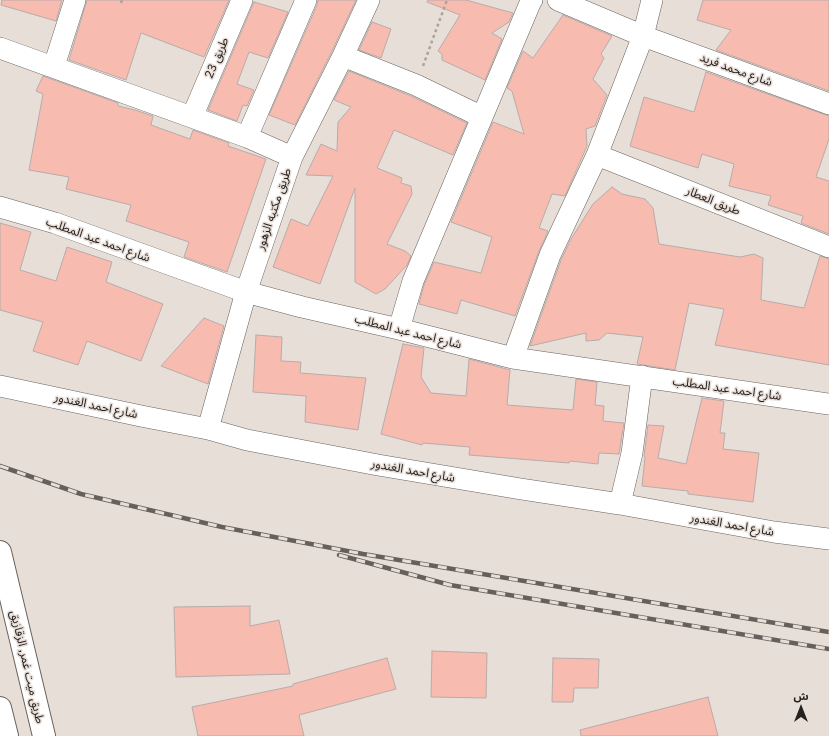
<!DOCTYPE html>
<html>
<head>
<meta charset="utf-8">
<style>
	body { margin:0 }
	#map { position:relative; width:829px; height:736px; overflow:hidden; background:#e8ded8; font-family:"IBM Plex Sans","Noto Sans Arabic",sans-serif }
	canvas { display:block }
	.north { position:absolute; left:781px; top:688px; width:40px; height:40px; -webkit-text-stroke:3px #e8ded8; paint-order:stroke; rotate:0deg; font-size:11px; font-weight:700; line-height:16px; text-align:center; color:#25211f }
	.north::after { content:''; display:block; margin:auto; width:14px; height:18px; background:#25211f; clip-path:polygon(50% 0,100% 100%,50% 72%,0 100%) }
</style>
</head>
<body>
<div id="map">
<canvas width="829" height="736"></canvas>
<div class="north">ش</div>
</div>
<script>
const ctx = document.querySelector('canvas').getContext('2d');
ctx.lineJoin = 'round';
function fill(path, color) {
  ctx.fillStyle = color;
  ctx.fill(path, 'evenodd');
}
function shape(rows) {
  const path = new Path2D();
  for (const r of rows) {
    path.moveTo(r[0], r[1]);
    for (let i = 2; i < r.length; i += 2) path.lineTo(r[i], r[i + 1]);
  }
  return path;
}
function strokePath(path, color, width, dash) {
  ctx.strokeStyle = color;
  ctx.lineWidth = width;
  ctx.lineCap = dash ? 'butt' : 'round';
  ctx.setLineDash(dash || []);
  ctx.stroke(path);
}
function write(font, color, halo, rows, align = 'center') {
  ctx.font = font + ' "IBM Plex Sans","Noto Sans Arabic",sans-serif';
  ctx.lineWidth = 3;
  ctx.setLineDash([]);
  ctx.textBaseline = 'middle';
  ctx.strokeStyle = halo;
  ctx.fillStyle = color;
  for (const [text, x, y, turn = 0] of rows) {
    ctx.save();
    ctx.translate(x, y);
    ctx.rotate((+turn || 0) * Math.PI / 180);
    ctx.textAlign = isNaN(turn) ? turn : align;
    if (halo) ctx.strokeText(text, 0, 0);
    ctx.fillText(text, 0, 0);
    ctx.restore();
  }
}
const building = shape([
	[2,0,62,0,56,21,1,5,2,0],
	[87,0,229,0,204,57,141,33,126,80,69,60,87,0],
	[318,0,356,0,332,51,295,125,269,115,317,5,318,0],
	[428,0,466,0,513,13,509,22,492,33,502,39,485,80,442,60,442,54,438,51,460,15,427,2,428,0],
	[703,0,829,0,829,91,716,50,731,30,697,20,703,0],
	[254,2,288,12,268,58,249,52,237,84,254,90,247,106,243,105,237,121,208,110,254,2],
	[563,15,612,36,601,54,604,58,593,79,607,95,595,126,586,129,587,146,565,196,552,194,539,228,548,231,539,251,515,316,461,300,457,314,419,304,424,285,434,262,481,273,492,237,451,222,493,122,524,134,512,91,507,88,523,51,533,58,563,15],
	[372,22,391,29,381,58,359,50,372,22],
	[349,71,411,96,467,123,453,155,394,130,377,168,402,178,401,183,411,186,412,194,387,244,405,251,411,256,407,265,385,289,376,294,355,282,355,188,320,284,273,267,291,219,308,226,333,176,306,175,321,144,337,151,338,122,351,107,334,100,349,71],
	[706,72,829,116,829,139,816,177,829,181,829,234,801,223,803,216,768,205,771,196,729,186,734,164,702,154,698,168,630,146,644,97,694,112,706,72],
	[43,76,118,103,118,106,135,110,153,116,151,125,190,139,193,130,229,143,228,146,266,159,227,272,184,257,189,242,126,221,131,205,66,189,69,177,29,170,43,94,36,91,43,76],
	[612,187,622,194,645,199,653,208,659,244,740,257,754,254,763,258,761,300,804,308,820,256,829,259,829,365,715,345,724,309,689,303,675,370,637,364,643,337,607,333,599,340,586,341,586,333,530,346,561,260,571,239,593,204,612,187],
	[0,223,31,232,20,270,56,281,67,247,112,262,106,282,163,304,141,361,87,341,78,365,33,351,43,322,0,310,0,223],
	[204,318,224,326,208,384,161,366,204,318],
	[256,335,282,337,281,361,301,362,300,373,366,378,358,430,305,422,306,396,253,392,256,335],
	[403,344,424,348,421,377,431,393,466,396,469,359,510,370,507,405,573,410,576,379,597,382,595,405,604,406,603,421,624,423,619,454,599,453,598,464,570,461,569,463,469,455,470,447,423,443,422,445,381,434,403,344],
	[702,398,724,401,720,433,725,433,723,449,759,453,753,502,688,494,688,491,642,486,645,457,644,456,648,425,664,426,658,458,686,464,702,398],
	[250,606,250,626,279,620,290,674,176,677,174,607,250,606],
	[432,651,487,653,486,698,431,697,432,651],
	[387,658,396,689,299,715,304,736,198,736,192,707,293,686,293,684,387,658],
	[553,658,599,659,598,688,574,688,573,702,552,702,553,658],
	[708,697,718,736,581,736,580,730,708,697]
]);
fill(building, '#f7bbb0');
strokePath(building, '#b7aba9', 1);
const minor = shape([
	[558,0,643,36,829,104],
	[0,48,247,137,292,157],
	[343,56,416,85,482,117],
	[54,66,75,0],
	[192,117,242,0],
	[247,137,306,0],
	[597,155,829,247],
	[0,207,55,223,246,292,302,307,399,329,513,358,829,404],
	[399,329,413,281,531,1,532,0],
	[513,358,550,255,597,155,643,36,652,0],
	[0,386,141,416,208,429,247,440,378,465,521,489,620,504,774,532,829,539],
	[208,429,246,292,292,157,343,56,369,0],
	[620,504,632,453,642,376]
]);
const trunk = shape([
	[0,552,44,736],
	[0,708,7,736]
]);
strokePath(minor, '#6b625d', 22);
strokePath(trunk, '#6b625d', 24);
strokePath(shape([
	[121,3,122,0],
	[423,66,447,0]
]), '#aba39e', 2.5, [3, 3]);
strokePath(minor, '#fff', 21);
strokePath(trunk, '#fff', 22);
const rail = shape([
	[0,466,81,494,222,527,363,554,829,632],
	[339,555,450,585,829,649]
]);
strokePath(rail, '#66605c', 4.5);
strokePath(rail, '#e8ded8', 3, [9]);
write('12px', '#25211f', '#e8ded8', [
	["طريق 23",217,58,-67],
	["شارع محمد فريد",736,70,20],
	["طريق العطار",713,201,22],
	["طريق مكتبه الزهور",274,209,-71],
	["شارع احمد عبد المطلب",98,240,20],
	["شارع احمد عبد المطلب",408,332,14],
	["شارع احمد عبد المطلب",727,389,8],
	["شارع احمد الغندور",96,406,12],
	["شارع احمد الغندور",413,471,10],
	["شارع احمد الغندور",732,525,10],
	["طريق ميت غمر, الزقازيق",27,667,77]
]);
</script>
</body>
</html>
